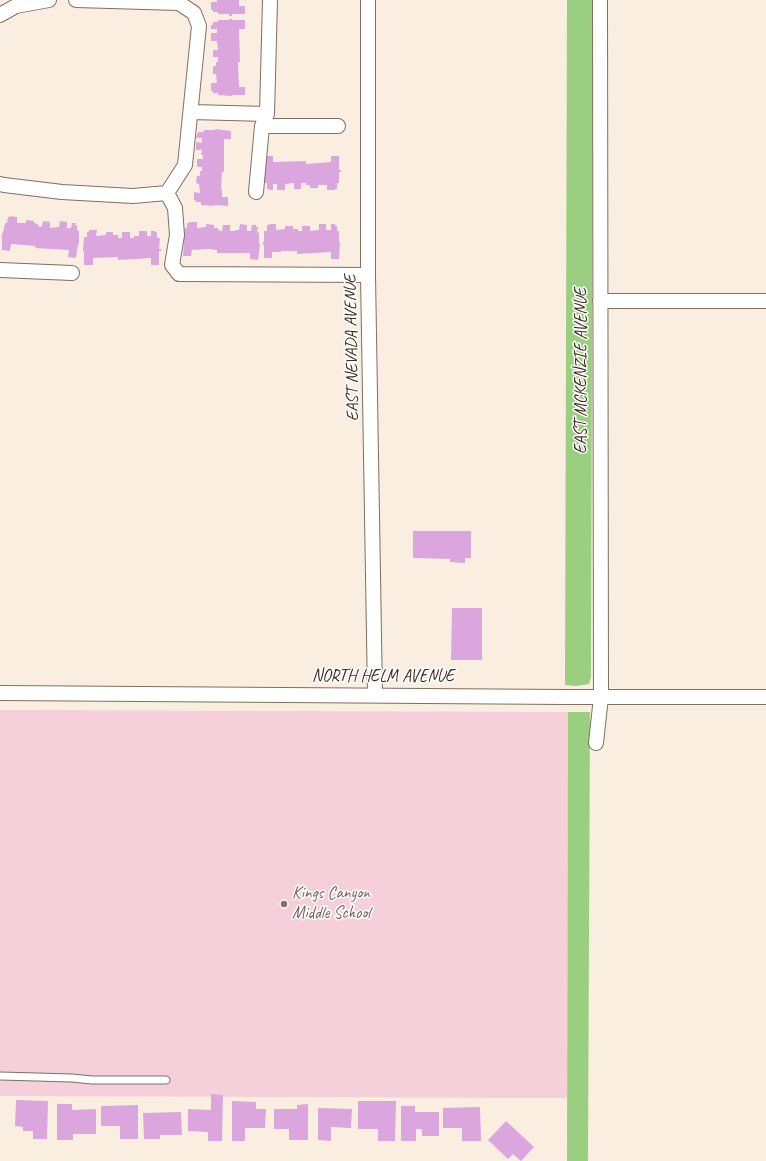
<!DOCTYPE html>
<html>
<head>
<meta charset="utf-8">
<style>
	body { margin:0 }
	canvas { display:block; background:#f9eee0 }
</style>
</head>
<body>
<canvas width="766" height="1161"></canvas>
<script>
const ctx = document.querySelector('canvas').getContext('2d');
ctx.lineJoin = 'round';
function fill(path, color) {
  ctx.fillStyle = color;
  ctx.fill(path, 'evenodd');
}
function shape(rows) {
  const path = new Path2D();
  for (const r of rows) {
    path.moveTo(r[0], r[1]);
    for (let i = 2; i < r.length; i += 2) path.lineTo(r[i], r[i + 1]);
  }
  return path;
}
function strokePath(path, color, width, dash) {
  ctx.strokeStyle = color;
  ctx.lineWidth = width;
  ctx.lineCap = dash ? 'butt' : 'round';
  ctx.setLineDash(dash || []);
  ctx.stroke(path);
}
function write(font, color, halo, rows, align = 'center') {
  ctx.font = font + ' Caveat,sans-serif';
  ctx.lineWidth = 3;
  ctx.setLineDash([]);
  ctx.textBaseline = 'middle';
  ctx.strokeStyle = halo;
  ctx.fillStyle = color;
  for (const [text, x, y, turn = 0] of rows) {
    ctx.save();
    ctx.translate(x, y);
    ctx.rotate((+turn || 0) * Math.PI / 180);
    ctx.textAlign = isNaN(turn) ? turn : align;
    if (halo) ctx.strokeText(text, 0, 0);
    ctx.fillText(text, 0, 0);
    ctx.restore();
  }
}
fill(shape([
	[0,710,568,712,567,1098,0,1096]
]), '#f5cfda');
fill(shape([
	[567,0,593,0,591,677,589,684,576,686,565,685],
	[568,712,590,712,588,1161,567,1161]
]), '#9bcf80');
fill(shape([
	[217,0,239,0,239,6,245,6,245,14,232,14,232,16,229,16,229,14,218,14,218,12,213,12,213,10,211,10,211,2,217,2],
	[229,19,232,19,232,20,245,20,245,29,239,29,240,62,238,62,239,87,245,87,245,95,232,95,232,96,218,95,218,93,213,93,213,91,211,91,211,83,217,83,216,74,213,74,213,66,216,66,216,62,218,62,218,57,213,57,213,50,218,50,217,41,211,41,211,33,217,33,217,29,211,29,211,25,213,25,213,22,218,22,218,20,229,20],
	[215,129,231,131,231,139,224,139,224,172,222,172,221,189,222,189,222,197,228,197,228,206,214,205,214,206,201,205,201,202,195,202,196,200,194,200,194,192,200,193,199,184,196,183,197,176,200,176,200,171,202,171,202,167,197,167,197,159,203,159,203,155,201,155,202,150,196,150,196,142,202,143,202,138,196,138,197,134,198,134,198,132,204,132,204,130,215,130],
	[264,156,273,156,273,162,306,161,306,164,331,162,331,156,339,156,339,170,341,170,341,172,339,172,339,183,337,183,337,189,335,189,335,190,327,190,327,185,318,185,318,188,310,188,310,185,306,185,306,183,301,183,301,189,294,189,294,183,285,184,285,190,277,190,277,184,273,184,273,190,269,190,269,189,267,189,267,183,264,183],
	[10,216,17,217,17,223,26,223,26,220,34,221,34,223,38,224,38,226,42,227,43,221,50,222,50,228,59,227,60,221,67,222,67,228,71,228,72,223,76,223,75,225,77,225,77,230,79,231,79,244,78,244,76,258,68,257,69,250,35,248,36,246,11,244,10,251,2,250,2,233,3,233,5,223,7,223,8,217,10,217],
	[189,222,197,222,197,228,206,227,206,224,214,225,214,228,218,228,218,230,222,231,223,225,230,225,230,231,235,231,235,230,239,230,240,224,247,225,247,231,251,231,252,225,256,225,256,227,258,227,257,232,259,233,259,244,260,244,258,260,250,259,250,253,217,253,217,250,209,249,192,250,191,256,183,256,184,242,183,239,184,239,185,228,187,228,187,223,189,223],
	[269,224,276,224,276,230,285,229,285,226,293,226,293,229,298,229,298,231,302,231,302,226,310,226,310,231,319,230,319,224,326,224,326,230,331,230,331,224,335,224,335,226,337,226,337,231,339,231,339,242,340,242,339,259,331,259,331,252,297,254,297,251,281,251,281,252,272,252,272,258,264,258,264,245,263,245,263,242,264,242,264,231,267,231,267,225,269,225],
	[89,230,97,230,96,236,106,235,106,232,113,232,113,235,118,235,118,238,122,238,122,232,130,232,130,238,134,238,134,236,139,236,139,231,147,231,147,236,151,236,151,231,155,231,155,232,157,232,157,238,160,238,159,249,161,249,161,251,159,251,159,265,151,265,151,258,118,260,118,257,93,258,93,265,84,265,84,251,83,251,84,237,87,237,87,232,89,232],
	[413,531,471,531,471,558,465,558,465,563,450,562,450,559,413,558],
	[452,608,482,608,482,660,451,660],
	[211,1094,223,1095,222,1141,208,1141,208,1132,188,1131,188,1109,211,1110],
	[16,1100,48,1101,47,1139,33,1139,33,1131,23,1131,23,1127,15,1126],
	[232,1101,256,1102,256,1109,266,1109,265,1128,245,1128,245,1141,232,1141],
	[358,1101,396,1101,395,1141,378,1141,378,1129,358,1129],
	[57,1104,72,1104,72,1110,96,1109,96,1134,73,1134,73,1140,57,1140],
	[308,1104,308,1140,289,1140,289,1129,274,1129,274,1109,297,1109,297,1105],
	[138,1105,138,1139,120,1139,120,1126,101,1126,101,1106],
	[401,1106,415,1106,415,1112,439,1112,439,1136,422,1136,422,1129,416,1129,416,1141,401,1141],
	[480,1107,481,1141,462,1141,462,1128,443,1128,443,1108],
	[318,1108,352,1109,351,1128,331,1127,331,1141,318,1140],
	[181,1112,182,1135,160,1135,160,1139,144,1139,143,1113],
	[506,1121,534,1147,521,1161,513,1154,508,1159,488,1140]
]), '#daa6dd');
const service = shape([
	[0,1076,72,1078,92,1080,166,1080]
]);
const minor = shape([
	[368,0,368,275,375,695],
	[0,15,16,6,49,0],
	[191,112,267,114,270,0],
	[262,126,338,126],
	[0,184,4,185,62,192,133,196,167,193,185,165,199,26,194,13,179,3,76,0],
	[256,192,262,126,267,114],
	[167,193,175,208,177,235,172,265,179,274,368,275],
	[0,270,72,273],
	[600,301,766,301],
	[0,693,566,697,766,697],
	[596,743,601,697,600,0]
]);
strokePath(service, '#7e6f62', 9);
strokePath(minor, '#7e6f62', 16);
strokePath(service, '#fff', 7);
strokePath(minor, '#fff', 14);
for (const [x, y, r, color] of [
	[284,904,4,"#8d6e63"]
]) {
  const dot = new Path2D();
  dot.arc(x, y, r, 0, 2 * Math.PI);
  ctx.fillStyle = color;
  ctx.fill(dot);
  strokePath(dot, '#fff', 1.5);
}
write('17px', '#3b2a1e', '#fff', [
	["EAST NEVADA AVENUE",352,348,-91],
	["EAST MCKENZIE AVENUE",582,371,-90],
	["NORTH HELM AVENUE",383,677]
]);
write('17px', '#785e54', '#fff', [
	["Kings Canyon",292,894],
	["Middle School",292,914]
], 'left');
</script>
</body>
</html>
